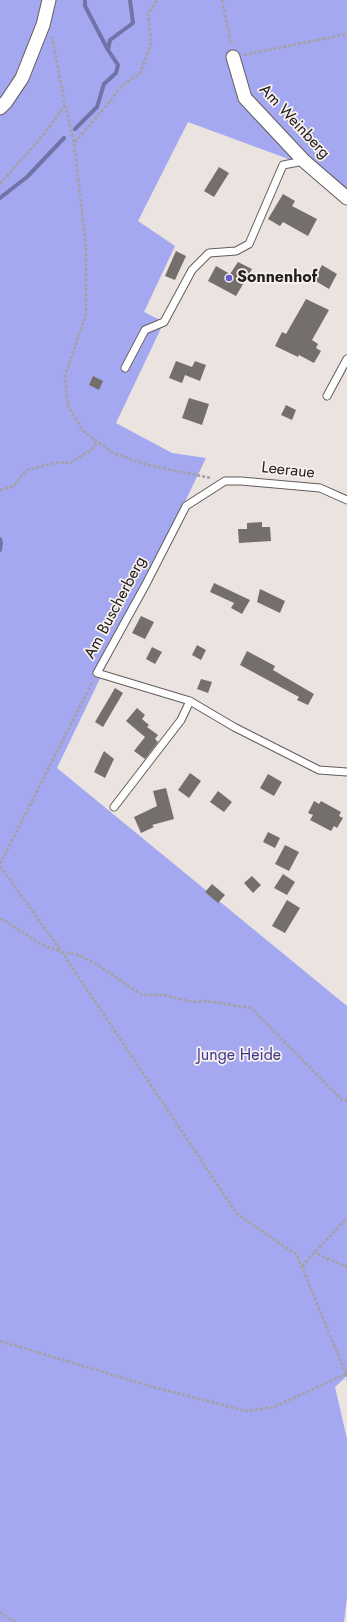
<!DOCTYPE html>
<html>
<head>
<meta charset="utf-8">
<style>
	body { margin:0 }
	canvas { display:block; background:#eae3e0 }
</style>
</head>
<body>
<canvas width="347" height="1622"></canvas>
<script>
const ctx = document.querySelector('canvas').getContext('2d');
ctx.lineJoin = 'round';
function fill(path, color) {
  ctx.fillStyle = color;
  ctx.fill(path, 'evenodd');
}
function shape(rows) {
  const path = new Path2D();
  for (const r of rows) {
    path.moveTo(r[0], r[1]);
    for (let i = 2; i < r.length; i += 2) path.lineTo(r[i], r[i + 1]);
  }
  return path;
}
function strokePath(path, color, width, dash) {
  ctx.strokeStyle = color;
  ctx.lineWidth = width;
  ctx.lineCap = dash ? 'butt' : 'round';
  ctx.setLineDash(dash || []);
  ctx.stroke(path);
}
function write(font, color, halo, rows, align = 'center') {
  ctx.font = font + ' Jost,sans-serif';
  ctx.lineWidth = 3.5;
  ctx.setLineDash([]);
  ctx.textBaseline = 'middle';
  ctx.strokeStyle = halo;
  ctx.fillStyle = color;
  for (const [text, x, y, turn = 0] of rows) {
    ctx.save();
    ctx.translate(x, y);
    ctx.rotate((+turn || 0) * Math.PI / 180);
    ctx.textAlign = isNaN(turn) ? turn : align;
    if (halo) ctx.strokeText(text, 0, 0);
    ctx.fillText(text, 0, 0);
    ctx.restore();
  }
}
fill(shape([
	[0,0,347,0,347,192,302,164,188,122,138,221,175,246,144,312,164,322,116,423,172,453,206,458,57,768,347,1006,347,1376,335,1387,347,1439,347,1597,344,1622,0,1622]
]), '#a3a8f1');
strokePath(shape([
	[85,0,85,6,108,50],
	[75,129,97,107,104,84,116,73,118,65,108,50,110,40,133,23,130,0],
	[0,198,27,177,64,138],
	[0,539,1,543,0,550]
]), '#7173a6', 4);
fill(shape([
	[219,167,229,173,214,197,204,191],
	[283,194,295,201,292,206,317,219,308,236,283,222,280,226,268,219],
	[176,251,186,256,175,280,165,276],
	[238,262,252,269,236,296,208,281,216,266,230,274],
	[322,265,337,274,329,289,314,280],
	[306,299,329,310,312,340,318,344,316,348,321,351,314,363,299,355,298,357,275,346,282,332,286,334],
	[176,361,192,367,195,361,206,365,200,381,185,375,182,383,169,378],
	[93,376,103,381,99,390,89,385],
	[189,398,209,404,202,425,182,418],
	[286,405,296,410,292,420,281,415],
	[262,522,262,527,270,527,271,541,239,543,238,529,247,529,247,523],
	[214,583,250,600,242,614,231,608,234,603,210,592],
	[260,589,285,601,280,613,257,602],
	[141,616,154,622,145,639,132,633],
	[197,645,206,650,201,660,192,655],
	[152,647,162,652,155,664,146,659],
	[247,651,275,666,273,670,314,694,308,705,297,700,299,697,240,665],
	[201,679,212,682,208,693,197,689],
	[115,688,123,693,103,727,95,722],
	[137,708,145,715,142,719,149,725,147,727,158,735,155,739,158,742,145,759,134,751,145,737,126,721],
	[104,751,114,759,105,778,94,772],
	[190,773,201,781,189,798,178,790],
	[268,774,282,782,274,796,260,788],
	[166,788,174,819,152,825,154,827,141,833,134,817,157,806,153,791],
	[218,791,232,802,224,812,210,802],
	[314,801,319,804,321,801,341,812,339,816,343,818,337,828,334,826,331,831,310,820,313,815,308,813],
	[268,832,280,838,275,848,263,842],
	[285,845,299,852,289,871,275,864],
	[283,874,295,882,287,895,274,888],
	[252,876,261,885,253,893,244,883],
	[212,884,225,895,218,903,205,892],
	[287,900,300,908,285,933,272,926]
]), '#756f6c');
const service = shape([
	[125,368,145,330,164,322,192,270,209,253,236,251,249,244,283,165,304,161],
	[327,396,347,359],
	[347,500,320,488,241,481,225,481,186,506,146,584,97,673,190,701,234,727,319,770,347,772],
	[114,807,181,720,190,701]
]);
const minor = shape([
	[233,57,245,98,304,161,347,198],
	[0,108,6,102,22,78,43,25,49,0]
]);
strokePath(service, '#635d5b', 9);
strokePath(minor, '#635d5b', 15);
strokePath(shape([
	[222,0,231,45],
	[244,55,347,34],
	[65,105,74,142,86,248,86,314,65,376,68,406,83,431,113,453,148,465,211,478],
	[75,142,108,104,122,85,140,74,151,43,148,14,157,0],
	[0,184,46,132,65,105,52,37],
	[0,490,14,486,26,470,59,462,70,463,91,450,98,442],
	[0,864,93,681],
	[0,866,62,952,237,1214,297,1255,346,1374],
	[0,919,4,920,40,944,62,952,79,955,96,964,142,995,163,995,193,1002,207,1001,251,1008,342,1100,347,1101],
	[313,1252,347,1267],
	[302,1266,347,1218],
	[0,1341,153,1387,246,1411,274,1407,346,1374],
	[347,1369,347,1380],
	[0,1612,15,1622]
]), '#a6a09e', 2.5, [3, 2]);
strokePath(service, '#fff', 7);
strokePath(minor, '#fff', 13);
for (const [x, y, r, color] of [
	[229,278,4,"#615bd4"]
]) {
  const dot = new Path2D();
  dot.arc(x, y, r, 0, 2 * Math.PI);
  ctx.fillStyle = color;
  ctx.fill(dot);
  strokePath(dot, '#f8f0ed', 1.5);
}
write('16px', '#22201f', '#f8f0ed', [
	["Am Weinberg",294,122,47],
	["Leeraue",288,471,6],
	["Am Buscherberg",116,608,-62]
]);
write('bold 16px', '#22201f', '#f8f0ed', [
	["Sonnenhof",237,278]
], 'left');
write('16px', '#3d388d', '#f8f0ed', [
	["Junge Heide",239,1056]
]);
</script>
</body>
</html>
